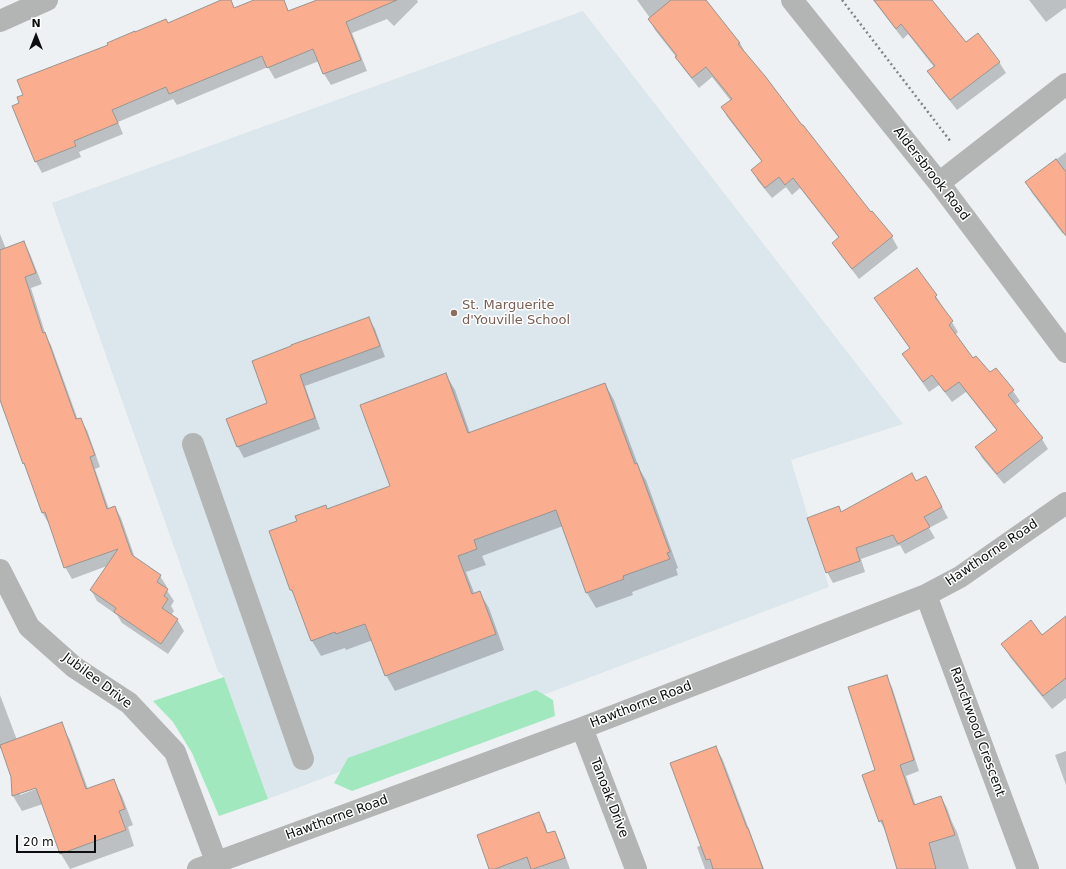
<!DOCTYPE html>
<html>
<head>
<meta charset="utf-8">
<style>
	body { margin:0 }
	#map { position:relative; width:1066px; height:869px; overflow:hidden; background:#edf1f3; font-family:"DejaVu Sans",sans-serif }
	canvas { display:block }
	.north { position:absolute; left:16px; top:16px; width:40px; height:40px; -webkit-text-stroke:3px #fff; paint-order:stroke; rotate:0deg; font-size:11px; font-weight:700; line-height:16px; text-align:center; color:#0c0d0e }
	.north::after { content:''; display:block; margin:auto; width:14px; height:18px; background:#0c0d0e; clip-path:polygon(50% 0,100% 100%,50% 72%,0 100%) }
	.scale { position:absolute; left:16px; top:835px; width:80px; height:18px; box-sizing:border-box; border:2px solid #0c0d0e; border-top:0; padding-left:5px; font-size:12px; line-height:14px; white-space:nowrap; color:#0c0d0e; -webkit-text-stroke:3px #fff; paint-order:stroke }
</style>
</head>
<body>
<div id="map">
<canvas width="1066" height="869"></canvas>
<div class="north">N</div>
<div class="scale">20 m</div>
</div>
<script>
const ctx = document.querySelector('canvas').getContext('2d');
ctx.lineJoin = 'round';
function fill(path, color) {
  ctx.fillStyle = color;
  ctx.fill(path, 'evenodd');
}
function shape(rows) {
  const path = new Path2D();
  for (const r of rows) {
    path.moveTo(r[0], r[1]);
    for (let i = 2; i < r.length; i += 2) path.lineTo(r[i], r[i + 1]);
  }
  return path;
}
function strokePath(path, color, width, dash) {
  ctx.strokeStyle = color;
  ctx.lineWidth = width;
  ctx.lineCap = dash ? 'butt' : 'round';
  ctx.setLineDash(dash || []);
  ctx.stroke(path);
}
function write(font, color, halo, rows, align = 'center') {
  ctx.font = font + ' "DejaVu Sans",sans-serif';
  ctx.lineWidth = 3;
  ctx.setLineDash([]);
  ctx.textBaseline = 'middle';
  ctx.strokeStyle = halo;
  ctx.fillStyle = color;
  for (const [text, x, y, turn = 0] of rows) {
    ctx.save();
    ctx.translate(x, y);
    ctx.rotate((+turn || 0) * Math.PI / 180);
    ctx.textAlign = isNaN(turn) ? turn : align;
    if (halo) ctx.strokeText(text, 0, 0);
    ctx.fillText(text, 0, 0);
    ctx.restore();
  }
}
fill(shape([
	[583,11,903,424,791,460,829,587,268,799,224,677,218,671,52,203]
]), '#dce6ed');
fill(shape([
	[224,677,268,799,219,816,192,753,173,722,153,701],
	[536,690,553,700,555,716,352,791,334,783,348,758]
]), '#a2e8bf');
fill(shape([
	[224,0,230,0,235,9,257,0,284,0,289,12,319,0,417,0,418,2,394,26,387,19,352,33,367,71,331,85,324,74,319,61,275,79,268,67,177,105,173,99,118,122,123,134,79,152,81,157,42,173,36,162,13,106,168,24],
	[637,0,706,0,718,17,740,43,746,54,871,213,892,237,898,248,859,279,839,253,833,243,839,238,800,188,792,195,786,187,772,198,758,181,752,170,762,162,728,118,722,108,731,101,712,77,699,88,683,68,677,58,655,30,649,19,650,18],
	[873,0,931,0,966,43,999,62,1006,73,957,110,935,82,929,71,934,67,908,34,903,39],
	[1029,0,1066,0,1066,10,1065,8,1046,22],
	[1066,152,1066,231,1063,234,1032,193,1026,183],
	[0,234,6,249,24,242,30,254,42,284,31,288,46,336,51,345,78,420,80,419,87,430,100,467,95,469,109,509,115,507,121,518,135,558,160,576,167,587,166,589,174,601,171,606,174,611,171,615,177,619,184,631,168,654,122,623,117,615,97,601,91,590,107,566,72,579,65,567,49,524,42,512,0,397],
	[936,296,958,332,955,335,973,359,990,374,996,369,1013,391,1020,401,1015,405,1042,439,1048,449,1004,484,982,458,976,447,997,431,966,392,952,402,939,385,929,392,910,365,903,354,910,349,882,309,876,298],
	[369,319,375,329,385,357,305,386,320,429,244,458,238,447,228,420,268,404,253,361],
	[446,375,455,390,470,433,605,384,614,400,640,470,646,480,678,568,676,569,678,575,632,592,633,595,596,608,587,593,563,526,482,556,486,565,466,572,475,595,480,593,489,608,504,650,395,691,386,675,373,640,346,650,345,648,321,656,312,641,297,600,291,590,327,510,391,487],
	[932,488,948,518,929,528,935,538,905,554,900,545,861,559,865,572,833,583,827,572,839,507,842,513],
	[1066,617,1066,698,1052,709,1010,657,1003,644,1042,636],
	[886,676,892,687,919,771,906,776,916,806,941,797,947,808,952,822,957,832,969,869,898,869,886,832,880,821,876,771],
	[0,695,17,740,61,724,70,740,88,789,113,780,122,796,133,825,128,827,134,846,70,869,61,854,43,804,22,811,13,796,12,777,2,748,0,749],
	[40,785,41,787,20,795,20,792],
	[716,748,723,760,764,869,705,869,697,847,702,845],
	[1066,751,1066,785,1055,755],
	[539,814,545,824,548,834,554,832,560,842,570,869,490,869]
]), '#0003');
const building = shape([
	[221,0,231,0,234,8,254,0,284,0,288,11,317,0,397,0,346,22,361,60,323,74,313,49,267,68,262,56,169,94,166,87,112,110,118,123,74,141,76,146,35,162,12,106,19,103,17,97,23,95,17,80,108,45,107,43,135,31,135,32,166,19,168,23,221,0],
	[671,0,706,0,740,43,738,44,765,76,802,125,803,125,871,212,872,211,893,236,852,269,832,243,839,237,793,178,785,185,779,177,765,188,751,170,762,161,721,107,732,99,706,67,692,78,675,57,677,56,648,19,671,0],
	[874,0,932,0,966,42,978,33,1000,62,950,100,927,71,935,66,901,24,896,29,874,0],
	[1056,159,1066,172,1066,236,1025,182,1056,159],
	[24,241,36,273,25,277,43,333,45,332,76,419,81,418,95,455,90,457,107,509,115,506,132,555,161,575,157,582,168,589,164,596,168,599,162,608,178,619,161,644,114,612,116,608,90,590,118,549,64,568,45,512,42,513,24,463,23,464,0,400,0,250,24,241],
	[917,268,937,295,935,297,953,321,949,325,973,358,976,356,990,372,996,368,1014,390,1008,395,1043,438,997,474,975,447,997,430,959,382,945,392,932,375,923,382,902,354,910,348,874,298,917,268],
	[369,317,380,346,300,375,315,418,237,447,226,419,267,403,252,361,291,346,291,345,369,317],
	[446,373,468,433,605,383,635,464,637,463,670,552,667,553,670,559,623,576,624,579,586,593,556,510,474,540,477,549,458,556,472,594,480,591,496,634,385,676,365,624,336,634,335,632,311,641,292,590,290,590,269,531,297,521,295,516,326,505,327,509,390,486,360,405,446,373],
	[912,473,916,481,926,476,942,507,924,517,930,527,898,544,893,535,856,548,860,561,826,573,807,518,839,506,841,512,912,473],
	[1066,616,1066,678,1043,696,1001,644,1031,620,1042,635,1066,616],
	[887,675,914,760,900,765,914,805,941,796,955,835,929,843,936,869,897,869,882,820,879,822,862,775,875,770,848,687,887,675],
	[62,722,86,789,114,779,125,809,119,811,126,830,60,854,36,788,12,796,11,777,0,745,62,722],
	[716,746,747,828,748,828,763,869,713,869,710,859,706,860,670,763,716,746],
	[539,812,547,833,555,831,565,858,533,869,531,869,527,857,495,869,489,869,477,835,539,812]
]);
fill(building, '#fbad8f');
strokePath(building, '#989492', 1);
strokePath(shape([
	[842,0,951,142]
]), '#808384', 2.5, [2, 3]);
strokePath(shape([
	[792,0,939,183,1066,352],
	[0,21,47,0],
	[939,183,1066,84],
	[193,444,303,759],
	[0,570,29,627,74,667,129,703,175,752,219,869],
	[926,595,1028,869],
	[582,728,636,869],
	[198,869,582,728,926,595,960,577,1066,503]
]), '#b3b5b4', 22);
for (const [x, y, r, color] of [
	[454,313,4,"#8d6e63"]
]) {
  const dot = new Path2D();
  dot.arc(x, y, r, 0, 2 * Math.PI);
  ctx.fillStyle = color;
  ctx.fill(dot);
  strokePath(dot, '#fff', 1.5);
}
write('13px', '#0c0d0e', '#fff', [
	["Aldersbrook Road",931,174,52],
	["Hawthorne Road",992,553,-34],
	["Jubilee Drive",97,681,37],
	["Hawthorne Road",641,705,-21],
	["Ranchwood Crescent",977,732,70],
	["Tanoak Drive",609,798,69],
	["Hawthorne Road",337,818,-20]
]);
write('13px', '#785e54', '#fff', [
	["St. Marguerite",462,306],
	["d'Youville School",462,321]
], 'left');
</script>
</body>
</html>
